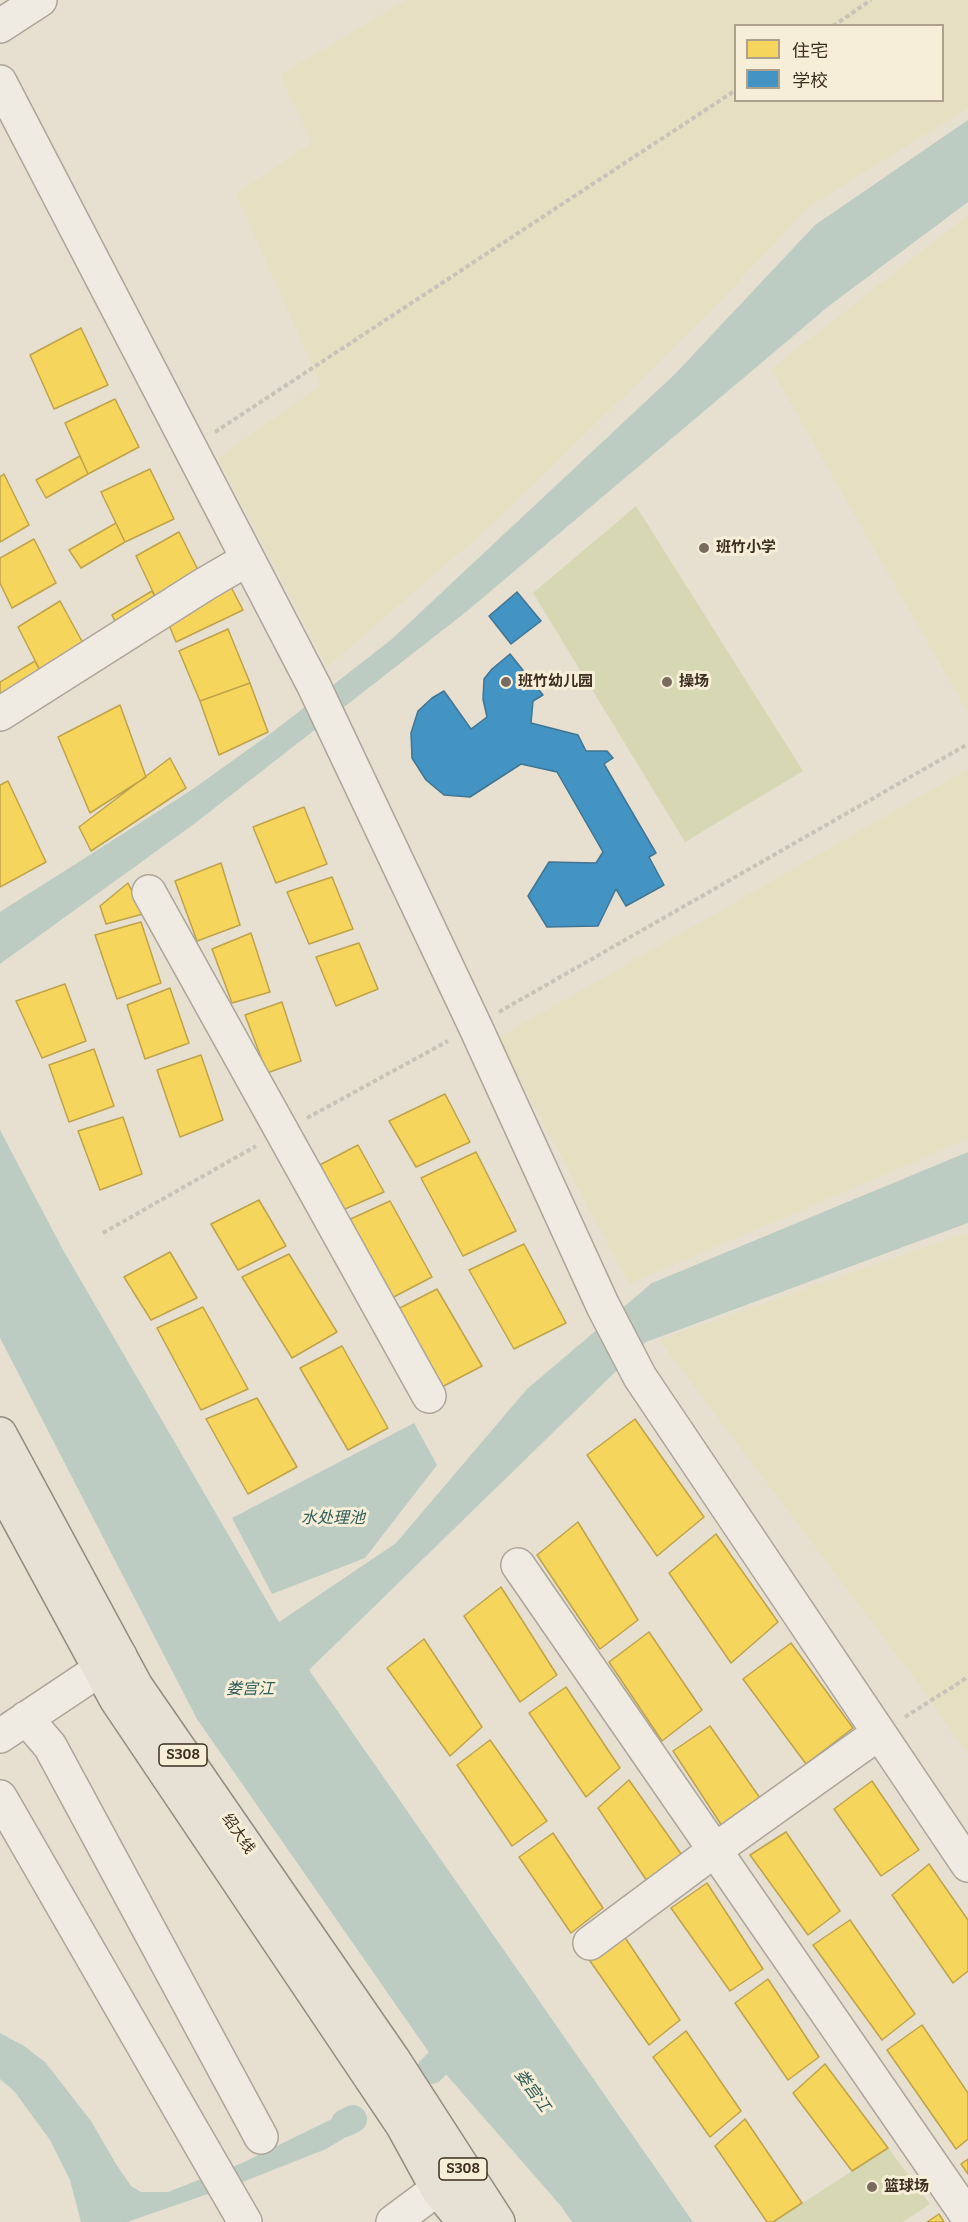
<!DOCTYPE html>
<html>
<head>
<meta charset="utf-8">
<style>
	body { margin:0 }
	#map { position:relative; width:968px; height:2222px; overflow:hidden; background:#e7e0d1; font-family:Bitter,"Noto Sans SC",serif }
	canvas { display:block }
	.legend { position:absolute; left:734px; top:24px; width:210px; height:78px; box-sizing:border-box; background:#f7eed8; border:2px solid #ada18e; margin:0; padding:8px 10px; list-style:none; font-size:18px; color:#3d2e20 }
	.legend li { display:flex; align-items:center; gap:12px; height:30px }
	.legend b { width:30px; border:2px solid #ada18e }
</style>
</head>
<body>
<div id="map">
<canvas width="968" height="2222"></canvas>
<ul class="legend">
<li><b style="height:16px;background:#f6d55c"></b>住宅</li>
<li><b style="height:16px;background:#4393c3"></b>学校</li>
</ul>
</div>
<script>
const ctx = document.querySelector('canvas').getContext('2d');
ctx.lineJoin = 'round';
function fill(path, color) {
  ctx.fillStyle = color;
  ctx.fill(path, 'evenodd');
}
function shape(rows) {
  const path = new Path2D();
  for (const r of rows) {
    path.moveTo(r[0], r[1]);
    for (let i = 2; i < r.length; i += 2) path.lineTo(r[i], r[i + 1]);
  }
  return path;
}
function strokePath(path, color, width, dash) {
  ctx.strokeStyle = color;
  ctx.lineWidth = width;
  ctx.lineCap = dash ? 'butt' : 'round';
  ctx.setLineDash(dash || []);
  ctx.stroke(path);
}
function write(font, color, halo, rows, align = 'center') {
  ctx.font = font + ' Bitter,"Noto Sans SC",serif';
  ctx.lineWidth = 6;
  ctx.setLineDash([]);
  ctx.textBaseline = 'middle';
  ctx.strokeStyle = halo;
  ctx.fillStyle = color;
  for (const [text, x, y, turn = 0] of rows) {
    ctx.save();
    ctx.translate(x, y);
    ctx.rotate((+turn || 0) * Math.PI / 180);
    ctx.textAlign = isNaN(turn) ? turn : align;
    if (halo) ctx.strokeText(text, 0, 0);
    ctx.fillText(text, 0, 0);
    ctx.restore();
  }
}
fill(shape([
	[406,0,968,0,968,108,810,206,703,319,494,523,327,667,218,458,321,385,236,194,312,143,280,75],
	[736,26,942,26,942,100,736,100],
	[968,215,968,713,771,369],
	[968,769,968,1139,629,1284,498,1038],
	[968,1232,968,1755,914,1678,659,1340]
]), '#e6dfc2');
fill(shape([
	[636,506,803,771,685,842,533,593],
	[888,2148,930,2204,903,2222,773,2222]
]), '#d6d7b3');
fill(shape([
	[968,120,968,202,830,305,466,612,194,824,0,964,0,912,190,791,274,731,392,639,675,374,815,225],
	[0,1130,62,1248,279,1622,396,1543,527,1389,652,1283,968,1152,968,1223,646,1342,309,1670,693,2222,572,2222,560,2205,437,2064,197,1719,0,1338],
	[414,1423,437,1465,365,1558,272,1594,232,1518],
	[0,2033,24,2046,45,2062,91,2121,116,2164,131,2186,141,2192,168,2192,242,2163,338,2116,351,2134,326,2149,240,2183,127,2222,81,2222,70,2180,50,2140,14,2091,0,2079]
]), '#bcccc2');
const homes = shape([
	[81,328,108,385,54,409,30,355,81,328],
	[115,399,139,447,88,474,65,423,115,399],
	[80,456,88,474,46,498,36,480,80,456],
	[150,469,174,519,125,542,101,492,150,469],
	[4,474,29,525,0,542,0,477,4,474],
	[116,523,125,542,81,568,69,550,116,523],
	[179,532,205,584,162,611,136,556,179,532],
	[34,539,56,583,12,608,0,583,0,558,34,539],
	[230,585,243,610,176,642,167,620,230,585],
	[152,591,162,611,122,636,112,615,152,591],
	[60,601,90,656,47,684,18,627,60,601],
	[228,629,250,683,200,701,179,651,228,629],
	[35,661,42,675,0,700,0,682,35,661],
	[250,683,268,732,219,755,200,701,250,683],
	[120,705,146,777,90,813,58,737,120,705],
	[170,758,186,788,91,851,79,827,170,758],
	[8,781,46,862,0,887,0,785,8,781],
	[304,807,327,864,276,883,253,827,304,807],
	[221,863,240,925,197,941,175,881,221,863],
	[332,877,353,929,309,944,287,892,332,877],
	[128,883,143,914,106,924,100,906,128,883],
	[141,922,161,983,117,999,95,935,141,922],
	[251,933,270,992,232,1003,212,949,251,933],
	[359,943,378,989,336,1006,316,957,359,943],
	[65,984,86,1041,42,1058,16,1001,65,984],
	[170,988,189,1043,145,1059,127,1005,170,988],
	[282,1002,301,1061,267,1073,245,1015,282,1002],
	[94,1049,114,1106,69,1122,49,1065,94,1049],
	[201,1055,223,1120,180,1137,157,1070,201,1055],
	[445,1094,470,1142,416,1167,389,1121,445,1094],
	[123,1117,142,1174,100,1190,78,1131,123,1117],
	[358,1145,384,1192,338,1212,314,1168,358,1145],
	[476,1152,516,1231,463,1256,421,1178,476,1152],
	[259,1200,286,1246,238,1270,211,1224,259,1200],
	[390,1201,432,1277,386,1301,344,1222,390,1201],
	[524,1244,566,1323,514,1349,469,1270,524,1244],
	[170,1252,197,1298,151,1320,124,1277,170,1252],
	[289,1254,337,1332,292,1358,242,1277,289,1254],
	[437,1289,482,1366,438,1389,392,1312,437,1289],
	[203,1307,248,1389,201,1410,157,1328,203,1307],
	[342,1346,388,1428,348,1450,300,1368,342,1346],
	[257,1398,297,1467,248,1494,206,1419,257,1398],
	[635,1419,704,1517,657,1556,587,1455,635,1419],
	[578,1522,638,1620,600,1649,537,1555,578,1522],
	[716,1534,778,1622,731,1663,669,1573,716,1534],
	[501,1587,557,1675,520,1702,464,1616,501,1587],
	[649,1632,702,1710,662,1741,609,1662,649,1632],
	[424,1639,482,1727,450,1756,387,1668,424,1639],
	[791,1643,853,1728,806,1764,743,1679,791,1643],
	[566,1687,620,1768,586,1797,529,1713,566,1687],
	[710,1726,762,1801,724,1829,673,1751,710,1726],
	[490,1740,547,1821,512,1846,457,1765,490,1740],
	[629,1780,684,1858,649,1884,598,1808,629,1780],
	[872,1781,919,1850,881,1876,834,1809,872,1781],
	[786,1832,840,1911,808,1935,750,1855,786,1832],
	[553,1833,603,1908,571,1933,519,1857,553,1833],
	[929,1864,968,1920,968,1971,953,1983,892,1895,929,1864],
	[707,1883,763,1969,730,1991,671,1908,707,1883],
	[850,1920,915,2014,882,2040,813,1945,850,1920],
	[624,1936,680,2020,649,2045,590,1961,624,1936],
	[768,1979,819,2057,788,2080,735,2003,768,1979],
	[922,2025,968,2093,968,2139,956,2149,887,2050,922,2025],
	[686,2031,741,2111,710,2137,653,2057,686,2031],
	[825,2064,888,2148,852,2171,793,2093,825,2064],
	[745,2119,802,2203,773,2222,767,2222,715,2146,745,2119],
	[968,2159,968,2174,961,2164,968,2159],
	[939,2214,944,2222,927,2222,939,2214]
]);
fill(homes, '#f6d55c');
strokePath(homes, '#bea34a', 1.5);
const schools = shape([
	[517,592,541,621,511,644,489,616,517,592],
	[510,654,543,695,533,701,531,723,578,735,586,751,607,751,613,758,604,764,656,853,649,857,664,885,626,906,616,889,598,926,547,927,528,896,549,862,596,863,603,852,557,772,521,764,470,797,444,795,426,780,412,758,411,733,418,711,432,698,444,691,471,729,487,717,483,699,484,679,492,669,510,654]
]);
fill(schools, '#4393c3');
strokePath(schools, '#417592', 1.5);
strokePath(shape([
	[431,2070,437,2064],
	[345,2123,353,2119]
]), '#bcccc2', 28);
const minor = shape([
	[0,26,40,0],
	[0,82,314,686,475,1026,603,1306,640,1377,968,1865],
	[0,714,205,584,248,559],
	[149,892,429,1396],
	[518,1565,968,2217],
	[26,1718,50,1746,261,2137],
	[0,1736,120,1656],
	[0,1797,245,2222],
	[590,1943,715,1850,879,1733],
	[393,2222,459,2173]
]);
const major = shape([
	[0,1434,136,1686,393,2059,498,2222],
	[0,1485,116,1699,403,2126,438,2190,464,2222]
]);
strokePath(minor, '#ada599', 36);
strokePath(major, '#928b80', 36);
strokePath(shape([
	[833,26,871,0],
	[215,432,736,90],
	[499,1012,968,744],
	[307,1118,448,1041],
	[103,1233,256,1146],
	[905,1717,968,1677]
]), '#c8c2b9', 4, [4.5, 3]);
strokePath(minor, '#efebe3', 33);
strokePath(major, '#e6e1d4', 33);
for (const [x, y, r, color] of [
	[704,548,6,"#786c5e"],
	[506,682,6,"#786c5e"],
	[667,682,6,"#786c5e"],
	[872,2187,6,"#786c5e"]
]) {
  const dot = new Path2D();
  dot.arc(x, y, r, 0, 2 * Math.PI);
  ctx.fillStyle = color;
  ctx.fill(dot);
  strokePath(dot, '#f7eed8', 2);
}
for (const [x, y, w] of [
	[183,1755,48],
	[463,2169,48]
]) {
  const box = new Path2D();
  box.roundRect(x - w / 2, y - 11, w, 22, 4.5);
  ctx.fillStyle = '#f7eed8';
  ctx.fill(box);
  strokePath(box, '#3d2e20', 1.5);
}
write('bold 14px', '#3d2e20', null, [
	["S308",183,1755],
	["S308",463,2169]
]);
write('bold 15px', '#3d2e20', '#f7eed8', [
	["班竹小学",716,548],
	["班竹幼儿园",518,682],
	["操场",679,682],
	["篮球场",884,2187]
], 'left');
write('15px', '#3d2e20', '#f7eed8', [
	["绍大线",238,1834,55]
]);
write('italic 16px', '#2f5d5a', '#f7eed8', [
	["水处理池",333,1519],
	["娄宫江",250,1690],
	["娄宫江",532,2091,54]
]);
</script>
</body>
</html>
